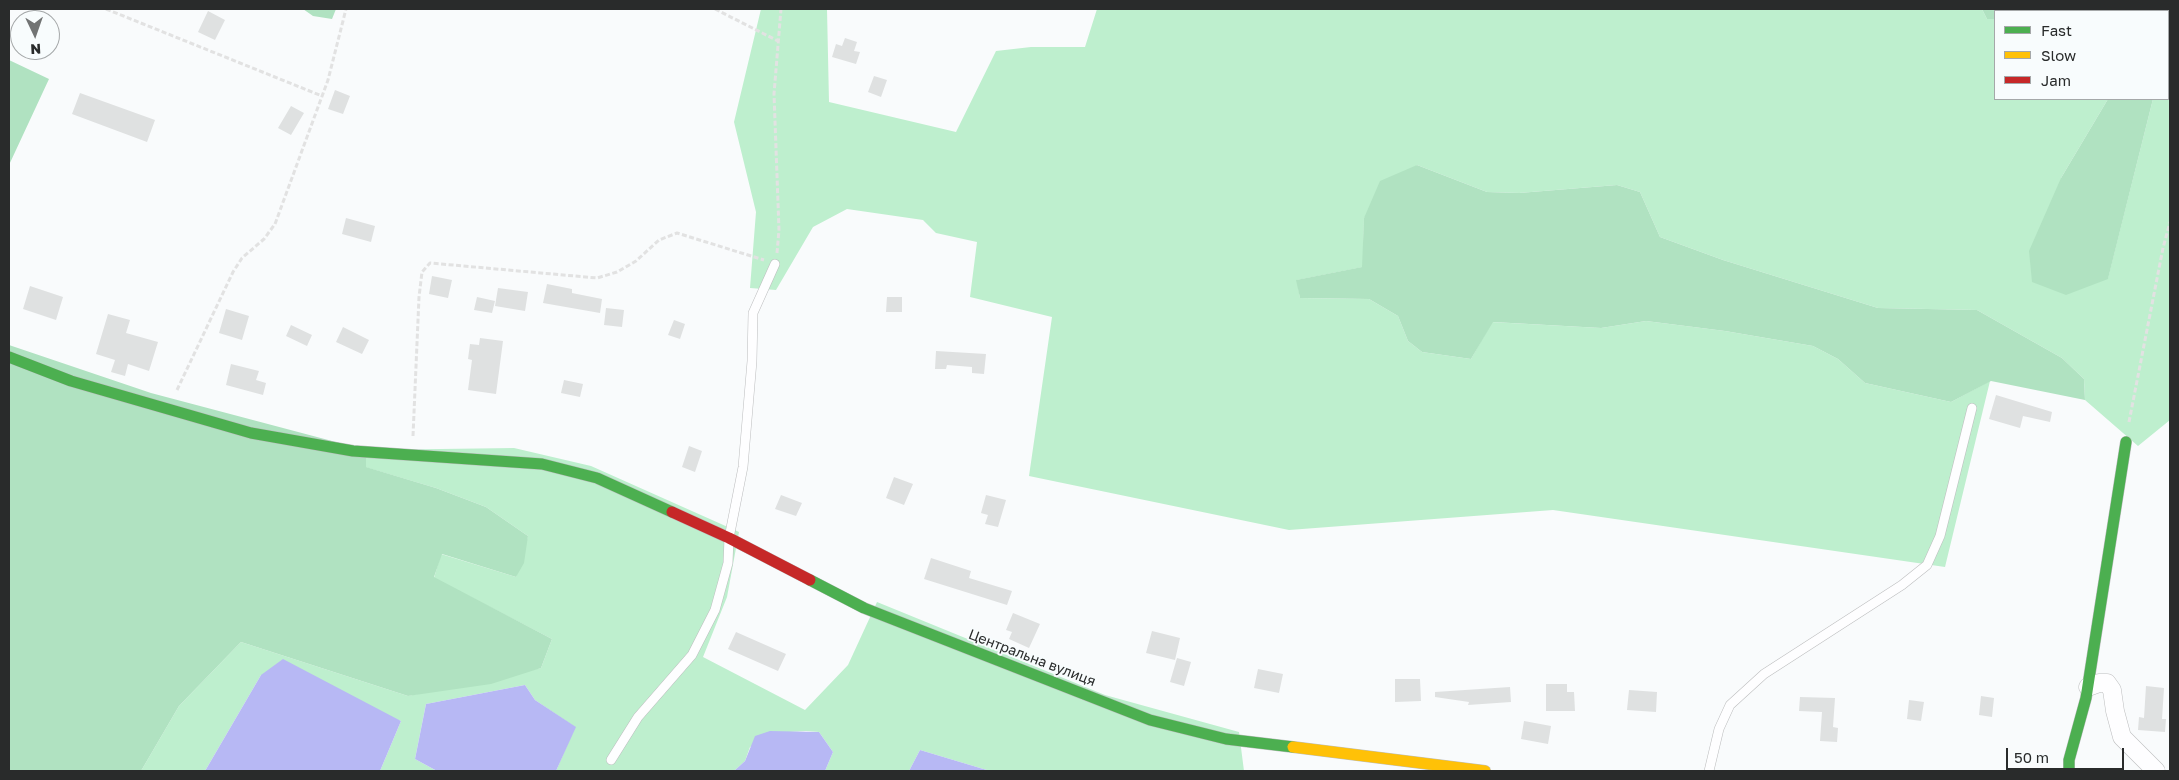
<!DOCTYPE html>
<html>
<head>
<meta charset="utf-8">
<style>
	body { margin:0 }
	#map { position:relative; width:2179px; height:780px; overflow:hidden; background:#f9fbfc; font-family:"Golos Text",sans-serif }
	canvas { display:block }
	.frame { position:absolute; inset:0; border:10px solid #292b2b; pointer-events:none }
	.legend { position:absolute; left:1994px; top:10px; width:175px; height:90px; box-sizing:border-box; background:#f8fcfd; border:1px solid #a5a8a9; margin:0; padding:6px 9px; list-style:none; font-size:15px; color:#292b2b }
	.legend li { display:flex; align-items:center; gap:10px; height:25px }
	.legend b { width:25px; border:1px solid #a5a8a9 }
	.north { position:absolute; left:10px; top:10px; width:50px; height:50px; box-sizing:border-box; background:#f8fcfd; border:1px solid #a5a8a9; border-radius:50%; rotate:177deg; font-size:14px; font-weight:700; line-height:20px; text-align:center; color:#292b2b }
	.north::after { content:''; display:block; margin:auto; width:18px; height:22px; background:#727474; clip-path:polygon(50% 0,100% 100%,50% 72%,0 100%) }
	.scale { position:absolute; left:2006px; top:748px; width:118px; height:22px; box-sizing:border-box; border:2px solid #292b2b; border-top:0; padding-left:6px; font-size:15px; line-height:18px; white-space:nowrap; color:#292b2b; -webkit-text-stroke:4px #f8fcfd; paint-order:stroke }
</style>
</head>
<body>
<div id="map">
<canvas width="2179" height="780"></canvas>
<div class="frame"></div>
<ul class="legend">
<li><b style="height:6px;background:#4caf50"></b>Fast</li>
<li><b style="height:6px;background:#ffc107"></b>Slow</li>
<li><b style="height:6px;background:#c62828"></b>Jam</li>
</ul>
<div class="north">N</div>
<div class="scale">50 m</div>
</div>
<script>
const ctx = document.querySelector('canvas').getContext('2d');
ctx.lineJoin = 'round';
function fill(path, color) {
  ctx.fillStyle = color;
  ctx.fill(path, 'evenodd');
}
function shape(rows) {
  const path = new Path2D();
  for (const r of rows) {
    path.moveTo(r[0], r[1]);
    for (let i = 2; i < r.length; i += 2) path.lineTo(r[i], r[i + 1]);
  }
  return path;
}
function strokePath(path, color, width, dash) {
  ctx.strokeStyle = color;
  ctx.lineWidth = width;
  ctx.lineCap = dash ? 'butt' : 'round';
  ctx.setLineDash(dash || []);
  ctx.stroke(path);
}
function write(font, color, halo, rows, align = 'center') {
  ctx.font = font + ' "Golos Text",sans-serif';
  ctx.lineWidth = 4;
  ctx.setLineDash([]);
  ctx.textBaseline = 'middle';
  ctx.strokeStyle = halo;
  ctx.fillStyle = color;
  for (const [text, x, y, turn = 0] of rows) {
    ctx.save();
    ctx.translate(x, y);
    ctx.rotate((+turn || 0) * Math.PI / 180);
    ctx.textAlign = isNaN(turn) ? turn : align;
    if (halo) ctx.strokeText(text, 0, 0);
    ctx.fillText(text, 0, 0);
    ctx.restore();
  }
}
fill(shape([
	[761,9,827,9,829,102,956,132,996,51,1031,47,1085,47,1097,9,1982,9,1987,19,1995,19,1995,99,2108,99,2061,178,2108,278,2153,99,2168,99,2168,48,2170,48,2170,420,2138,446,2085,400,2084,379,2062,358,1977,310,1878,308,1723,260,1660,237,1640,192,1617,185,1519,193,1487,192,1417,165,1364,218,1363,267,1297,280,1300,298,1369,299,1398,316,1408,341,1422,352,1471,359,1492,322,1601,328,1646,321,1725,331,1813,346,1838,359,1865,383,1951,402,1990,381,1945,567,1553,510,1289,530,1029,476,1052,317,970,297,977,242,936,233,923,220,847,209,813,227,776,290,750,288,756,212,734,122],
	[2088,9,2160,9,2158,11,2085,11],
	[514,448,591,466,739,532,727,597,703,657,805,710,848,665,877,602,1105,695,1239,732,1244,771,990,771,920,750,909,771,825,771,833,752,819,732,806,731,789,732,750,747,745,761,734,771,556,771,575,727,535,700,525,685,426,704,415,759,437,771,380,771,401,721,261,675,205,771,141,771,179,706,241,642,408,696,541,668,552,639,434,578,441,554,516,577,528,536,486,507,436,488,365,467,366,450]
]), '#beefce');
fill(shape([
	[303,9,336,9,332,19,313,16],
	[1982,9,2029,9,2021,11,1995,11,1995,19,1987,19],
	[9,60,49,79,9,165],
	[2108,99,2153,99,2108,279,2066,295,2032,282,2029,251,2061,178],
	[1417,165,1487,192,1519,193,1617,185,1640,192,1660,237,1723,260,1878,308,1977,310,2062,358,2084,379,2085,400,1991,381,1951,402,1865,383,1838,359,1813,346,1725,331,1646,321,1601,328,1493,322,1471,359,1422,352,1408,341,1398,316,1369,299,1300,298,1296,280,1362,267,1364,218,1380,181],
	[9,345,151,393,366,450,366,467,436,488,486,507,528,536,524,563,516,577,442,554,434,577,552,639,541,668,491,684,408,696,241,642,179,706,141,771,9,771]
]), '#b0e2c1');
fill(shape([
	[283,659,401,721,380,771,205,771,261,675],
	[525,685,535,700,576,727,556,771,437,771,415,759,426,704],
	[770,731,819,732,833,752,825,771,734,771,745,761,755,736],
	[920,750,990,771,909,771]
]), '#b7b8f4');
fill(shape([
	[208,11,225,20,215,40,198,32],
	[845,38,857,42,854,51,860,52,856,64,832,57,836,44,842,46],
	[874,76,887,80,881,97,868,92],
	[335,90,350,96,343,114,328,109],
	[80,93,155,120,147,142,72,114],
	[291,106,304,113,291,135,278,128],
	[346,218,375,226,371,242,342,234],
	[432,276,452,280,448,298,429,294],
	[547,284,572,289,572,293,602,299,600,313,543,303],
	[30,286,63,297,56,320,23,309],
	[498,288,528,292,525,311,495,306],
	[477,297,495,301,492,313,474,310],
	[887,297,902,297,902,312,886,312],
	[606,308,624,310,622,327,604,325],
	[226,309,249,316,242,340,219,333],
	[108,314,130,320,126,333,158,342,149,371,128,364,125,376,111,372,115,360,96,354],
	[674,320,685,324,680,339,668,335],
	[291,325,312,335,307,346,286,336],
	[343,327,369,340,362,354,336,342],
	[480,338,503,341,496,394,468,390,472,360,468,359,470,344,479,345],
	[936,351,986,354,984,374,972,373,972,367,947,365,946,369,935,369],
	[231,364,259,371,256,380,266,383,263,395,226,385],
	[564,380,583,384,580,397,561,393],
	[1996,395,2052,412,2050,422,2023,416,2020,428,1989,419],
	[689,446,702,451,695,472,682,467],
	[894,477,913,484,904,505,886,498],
	[781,495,802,503,796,516,775,509],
	[986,495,1006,500,998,527,985,524,988,515,981,513],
	[931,558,971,571,969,578,1012,591,1007,605,924,579],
	[1013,613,1040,624,1029,648,1009,639,1012,632,1006,630],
	[1152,631,1180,638,1175,660,1146,653],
	[736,632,786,654,778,671,728,649],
	[1177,658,1191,662,1184,686,1170,682],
	[1258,669,1283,674,1279,693,1254,688],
	[1395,679,1420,679,1421,701,1395,702],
	[1546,684,1567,684,1567,692,1574,692,1575,711,1546,711],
	[2146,686,2164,688,2162,719,2166,719,2165,732,2138,730,2139,717,2144,718],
	[1510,687,1511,702,1468,705,1469,702,1435,697,1435,692],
	[1629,690,1657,692,1656,712,1627,710],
	[1981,696,1994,698,1992,717,1979,715],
	[1800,697,1835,698,1833,727,1838,728,1837,742,1820,741,1822,712,1799,711],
	[1909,700,1924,702,1921,721,1907,719],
	[1524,721,1551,726,1548,744,1521,739]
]), '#dfe1e1');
const lane = shape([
	[611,760,638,717,692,655,715,610,728,563,729,538,743,467,752,361,753,313,775,264],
	[1709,771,1719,729,1730,705,1764,674,1902,585,1927,565,1940,536,1972,408]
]);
const street = shape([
	[2088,687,2099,683,2107,683,2112,690,2115,711,2122,737,2156,771]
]);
const fast = shape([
	[9,357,71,381,251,433,353,451,542,464,597,478,672,512],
	[810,580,864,608,1150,720,1226,739,1293,747],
	[2069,771,2069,760,2086,698,2126,442]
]);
const slow = shape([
	[1293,747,1485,771]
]);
const jam = shape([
	[672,512,729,538,810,580]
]);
strokePath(lane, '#bcbdbe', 10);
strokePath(street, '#bcbdbe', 19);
strokePath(fast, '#bcbdbe', 12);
strokePath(slow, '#bcbdbe', 12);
strokePath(jam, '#bcbdbe', 12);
strokePath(shape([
	[106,9,322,96],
	[715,9,778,41],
	[777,253,779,230,774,94,781,9],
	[177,390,233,272,242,258,264,239,275,224,328,80,346,9],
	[2129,422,2163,248,2170,222],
	[413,436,419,297,422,272,430,263,597,278,617,272,636,261,659,240,677,233,764,260]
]), '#e2e2e2', 3, [5, 2.5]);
strokePath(lane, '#fefeff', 9);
strokePath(street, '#fefeff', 18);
strokePath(fast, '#4caf50', 11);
strokePath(slow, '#ffc107', 11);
strokePath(jam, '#c62828', 11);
write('14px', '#292b2b', '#f8fcfd', [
	["Центральна вулиця",1032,658,21]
]);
</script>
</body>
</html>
